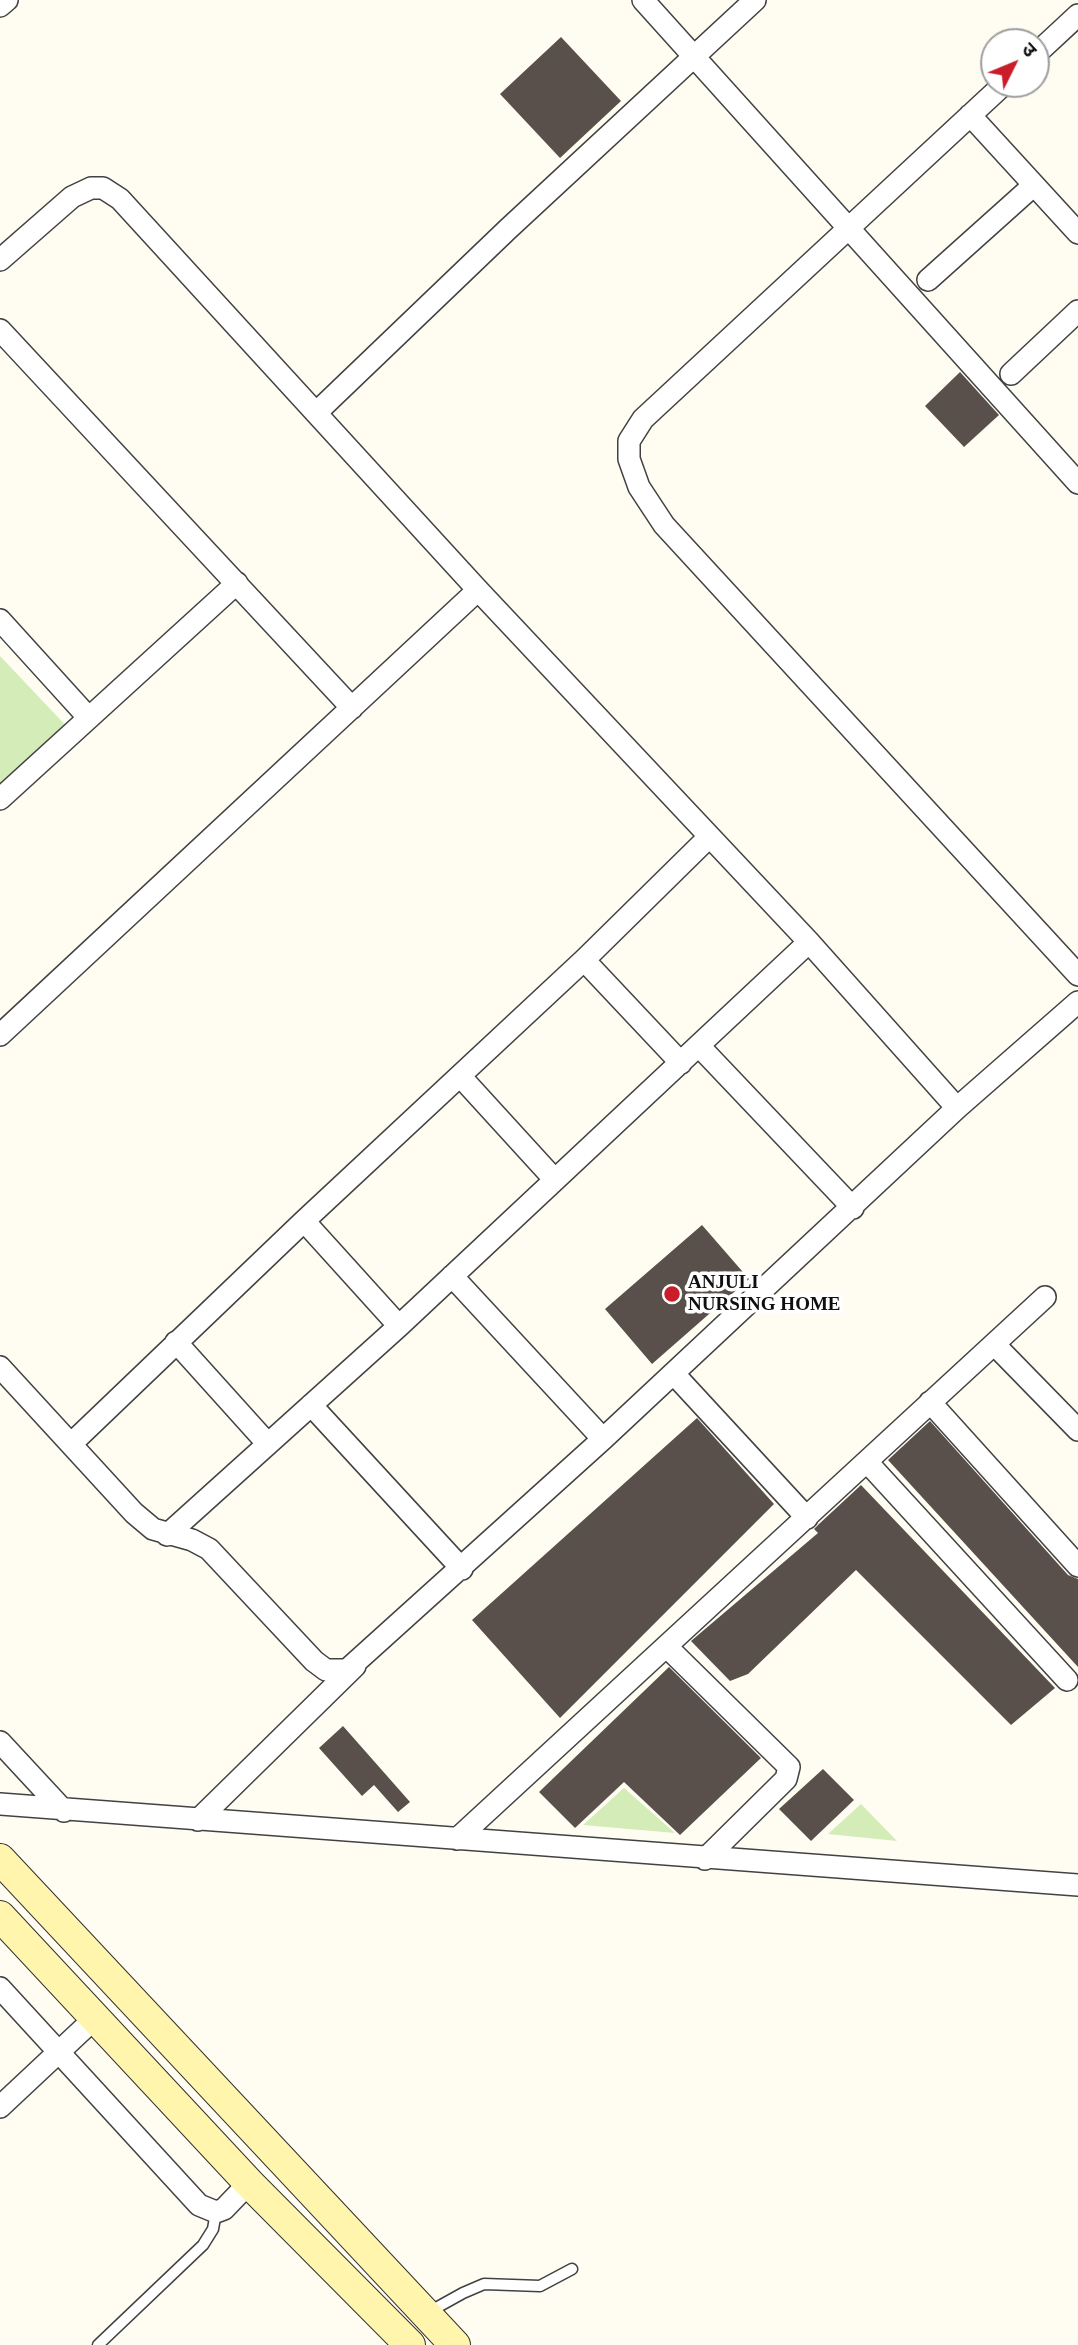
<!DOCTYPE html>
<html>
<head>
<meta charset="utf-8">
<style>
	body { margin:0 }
	#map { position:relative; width:1078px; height:2345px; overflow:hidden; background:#fffcf2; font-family:"Times New Roman","Noto Sans Devanagari",serif }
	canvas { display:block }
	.north { position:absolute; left:980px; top:28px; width:70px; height:70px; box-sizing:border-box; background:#fff; border:2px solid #9f9f9f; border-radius:50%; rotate:47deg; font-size:19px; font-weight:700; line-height:28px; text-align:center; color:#0f0f0f }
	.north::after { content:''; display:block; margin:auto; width:24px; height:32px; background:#c91e29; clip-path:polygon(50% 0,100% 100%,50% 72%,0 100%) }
</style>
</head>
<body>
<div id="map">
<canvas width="1078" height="2345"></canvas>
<div class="north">उ</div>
</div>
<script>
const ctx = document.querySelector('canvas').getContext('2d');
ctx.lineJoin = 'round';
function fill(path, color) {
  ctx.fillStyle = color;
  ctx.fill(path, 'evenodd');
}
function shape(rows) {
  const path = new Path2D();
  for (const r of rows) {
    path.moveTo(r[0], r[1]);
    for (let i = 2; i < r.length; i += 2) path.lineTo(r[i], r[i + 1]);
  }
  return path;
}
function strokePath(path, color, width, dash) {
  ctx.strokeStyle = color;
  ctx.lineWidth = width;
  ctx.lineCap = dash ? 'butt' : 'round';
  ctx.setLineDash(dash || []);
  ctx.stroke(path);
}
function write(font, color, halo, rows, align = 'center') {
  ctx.font = font + ' "Times New Roman",serif';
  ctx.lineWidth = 7;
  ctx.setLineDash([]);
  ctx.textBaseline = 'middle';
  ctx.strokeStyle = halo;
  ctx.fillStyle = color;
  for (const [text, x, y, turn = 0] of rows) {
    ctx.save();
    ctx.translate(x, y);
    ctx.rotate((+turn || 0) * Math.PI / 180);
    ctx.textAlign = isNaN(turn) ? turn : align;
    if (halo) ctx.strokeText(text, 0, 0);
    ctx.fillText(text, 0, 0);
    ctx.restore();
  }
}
fill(shape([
	[0,656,71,731,0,798],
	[624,1788,675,1833,583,1825],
	[861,1804,897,1841,828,1834]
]), '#d4ecb8');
fill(shape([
	[561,37,621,101,560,158,500,94],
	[960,372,999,415,964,447,925,406],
	[702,1225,749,1279,652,1364,605,1309],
	[697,1418,774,1504,560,1718,472,1620],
	[930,1421,1068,1575,1078,1579,1078,1667,888,1460],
	[861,1485,1055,1688,1011,1725,856,1570,748,1674,730,1681,691,1641,818,1533,814,1529,819,1524],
	[669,1667,761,1758,680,1835,624,1782,575,1828,539,1792],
	[343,1726,410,1802,398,1812,374,1785,362,1796,319,1748],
	[823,1769,854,1800,811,1841,779,1809]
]), '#59504b');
const lane = shape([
	[427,2313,463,2293,484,2284,540,2286,572,2269],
	[98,2345,203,2245,213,2229,216,2212]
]);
const street = shape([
	[643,0,1078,483],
	[0,6,7,0],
	[1036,54,1078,15],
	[1004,84,643,419,629,441,629,459,639,487,664,525,1078,975],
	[970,115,1078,233],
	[0,260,72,197,91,188,103,188,120,199,478,590,809,942,957,1108],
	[928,280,1034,185],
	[0,330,352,708],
	[1011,374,1078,311],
	[317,412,508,229,755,0],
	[0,620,88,717],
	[0,799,237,583],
	[584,960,681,1063],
	[0,1035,478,590],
	[700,1047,853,1208],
	[461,1077,555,1180],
	[304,1221,399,1326],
	[452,1276,603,1439],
	[176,1342,267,1443],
	[994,1344,1078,1430],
	[0,1367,134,1513,153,1529,192,1540,209,1549,314,1661,326,1670,347,1670,603,1439,957,1108,1078,1002],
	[674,1374,807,1518],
	[930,1402,1078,1566],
	[311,1405,462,1569],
	[71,1444,304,1221,584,960,709,837],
	[868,1463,1067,1680],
	[167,1535,399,1326,809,942],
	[667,1647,789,1767,786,1779,705,1859],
	[0,1742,64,1811],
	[0,1804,1078,1885],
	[198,1820,355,1666],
	[457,1839,1045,1297],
	[0,1988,199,2205,216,2212,224,2209,249,2183],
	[0,2107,95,2018]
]);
const secondary = shape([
	[0,1859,455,2345],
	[0,1916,249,2183,410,2345]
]);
strokePath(lane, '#424242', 13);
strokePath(street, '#424242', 24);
strokePath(secondary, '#313131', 32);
strokePath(lane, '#fff', 10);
strokePath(street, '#fff', 21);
strokePath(secondary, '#fff5ad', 30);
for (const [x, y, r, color] of [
	[672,1294,9,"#c91e29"]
]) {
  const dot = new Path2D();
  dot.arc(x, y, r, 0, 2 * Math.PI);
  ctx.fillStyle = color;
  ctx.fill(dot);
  strokePath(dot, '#fff', 2.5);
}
write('bold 19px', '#0f0f0f', '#fff', [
	["ANJULI",688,1283],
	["NURSING HOME",688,1305]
], 'left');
</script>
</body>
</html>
